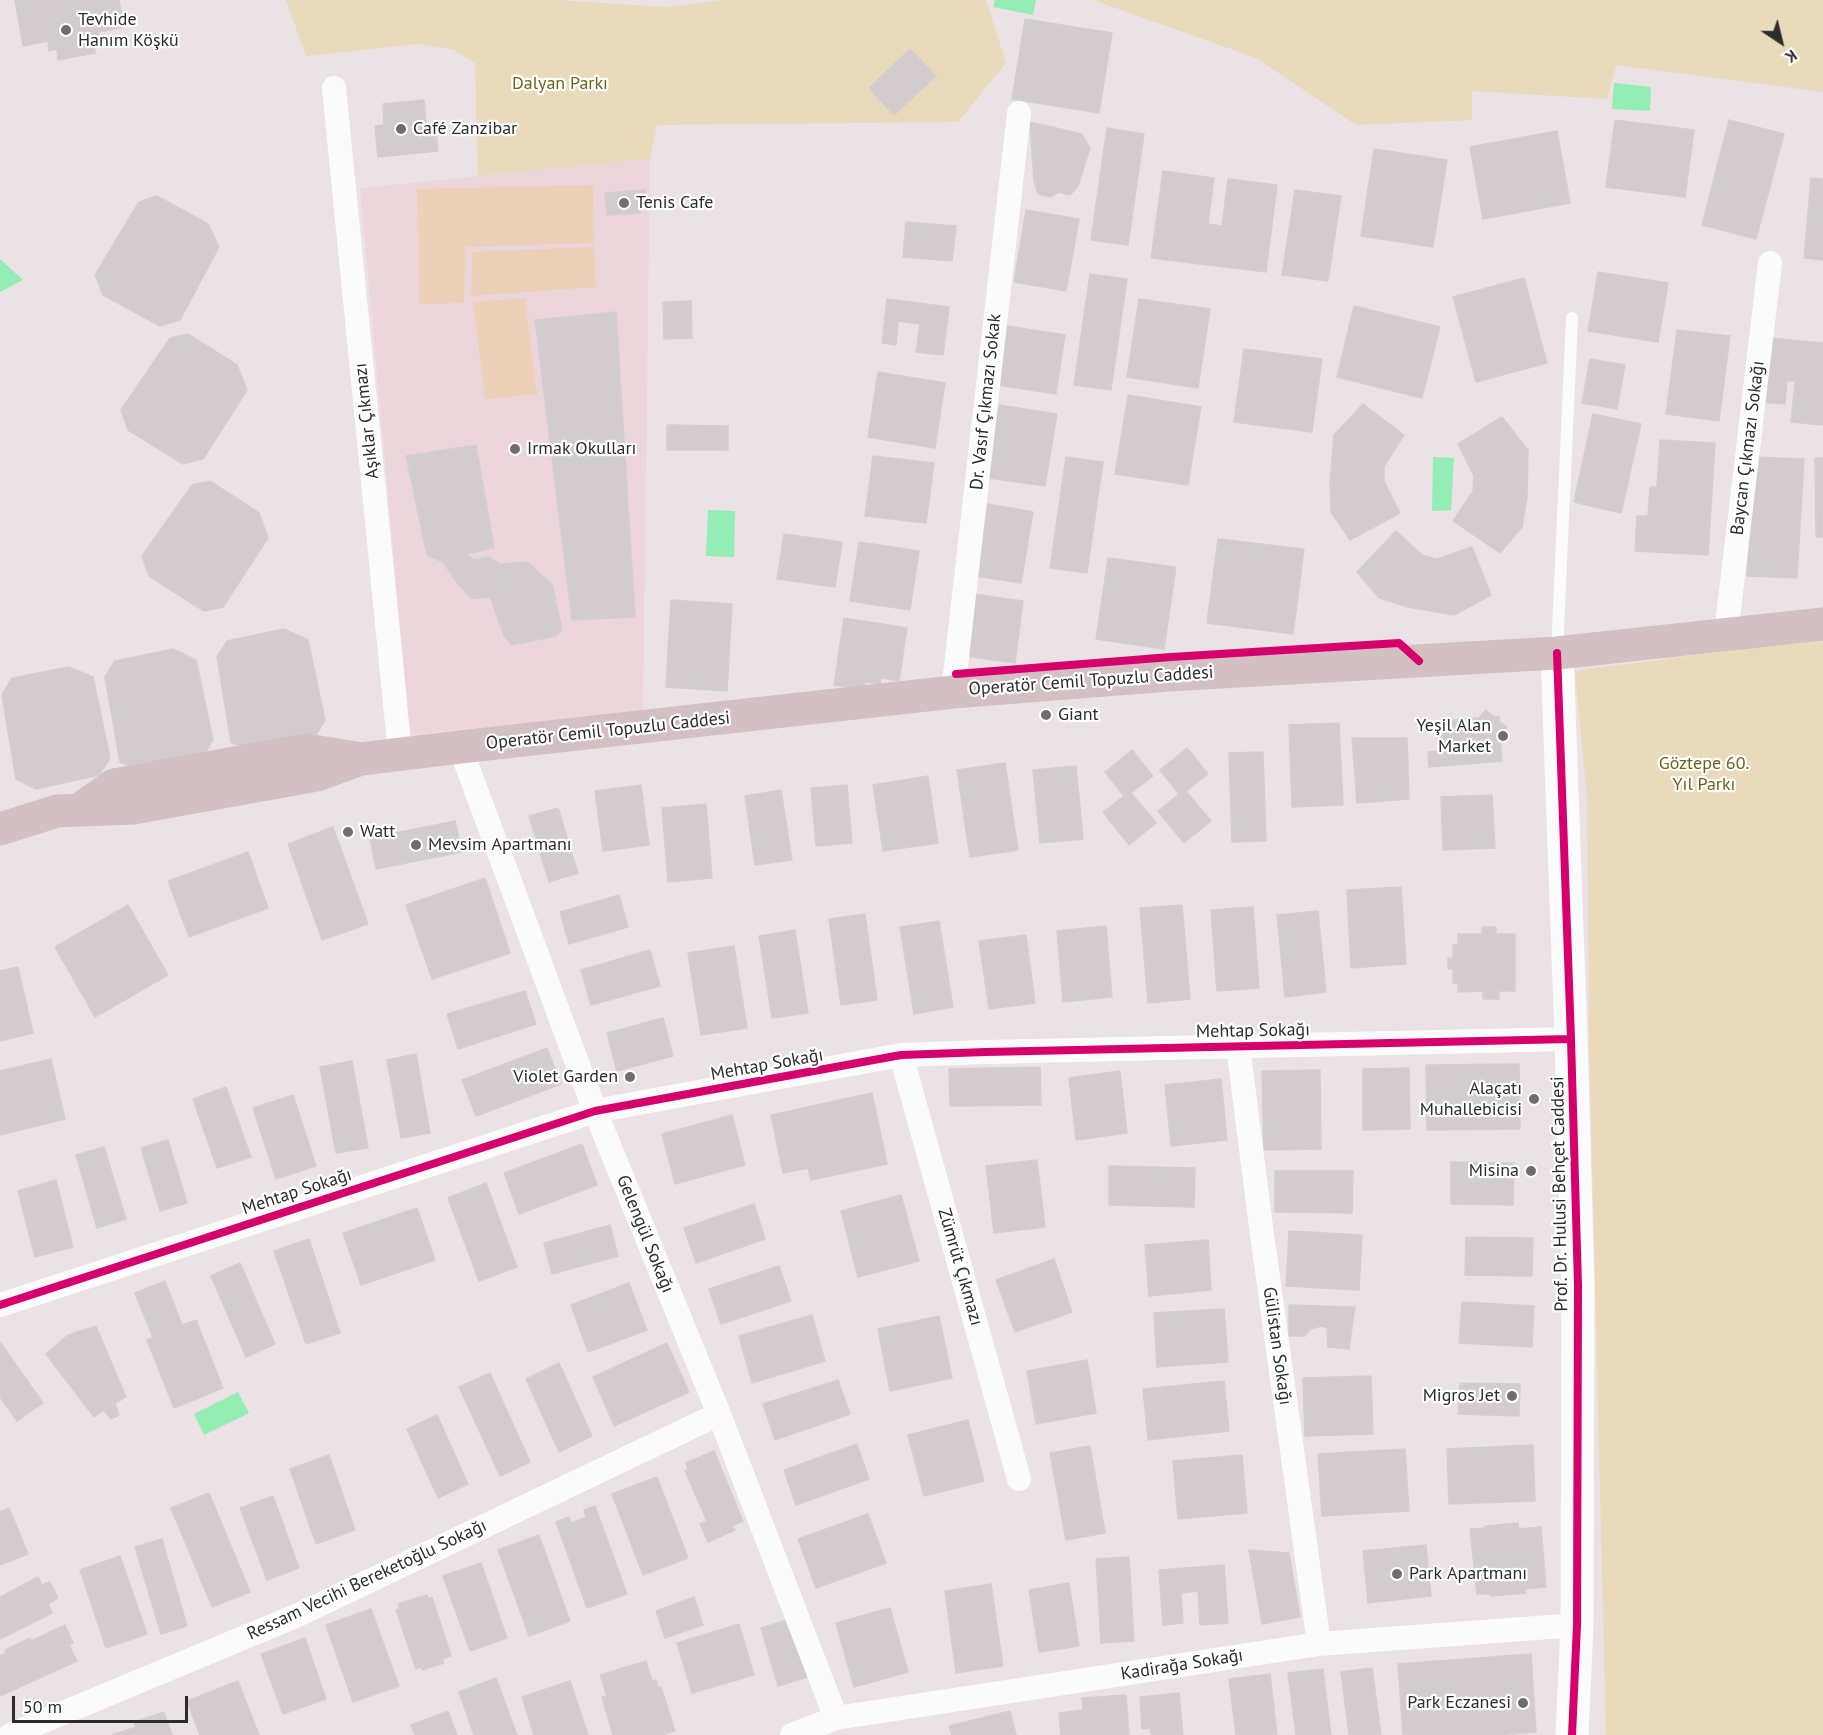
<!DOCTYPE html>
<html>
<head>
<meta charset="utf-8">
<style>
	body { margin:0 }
	#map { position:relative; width:1823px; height:1735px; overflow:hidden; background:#eae2e4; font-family:"PT Sans",sans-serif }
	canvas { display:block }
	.north { position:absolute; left:1751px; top:12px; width:60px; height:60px; -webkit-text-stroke:4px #fff; paint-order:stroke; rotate:145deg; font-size:16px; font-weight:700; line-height:24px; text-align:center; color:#2c2c2c }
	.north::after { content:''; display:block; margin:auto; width:21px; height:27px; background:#2c2c2c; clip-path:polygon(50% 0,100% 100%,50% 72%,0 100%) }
	.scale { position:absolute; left:12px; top:1696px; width:176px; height:27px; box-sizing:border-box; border:3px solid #2c2c2c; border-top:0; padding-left:8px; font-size:18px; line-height:21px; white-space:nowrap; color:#2c2c2c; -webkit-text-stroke:4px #fff; paint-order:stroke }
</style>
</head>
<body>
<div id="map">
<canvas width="1823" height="1735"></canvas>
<div class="north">K</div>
<div class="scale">50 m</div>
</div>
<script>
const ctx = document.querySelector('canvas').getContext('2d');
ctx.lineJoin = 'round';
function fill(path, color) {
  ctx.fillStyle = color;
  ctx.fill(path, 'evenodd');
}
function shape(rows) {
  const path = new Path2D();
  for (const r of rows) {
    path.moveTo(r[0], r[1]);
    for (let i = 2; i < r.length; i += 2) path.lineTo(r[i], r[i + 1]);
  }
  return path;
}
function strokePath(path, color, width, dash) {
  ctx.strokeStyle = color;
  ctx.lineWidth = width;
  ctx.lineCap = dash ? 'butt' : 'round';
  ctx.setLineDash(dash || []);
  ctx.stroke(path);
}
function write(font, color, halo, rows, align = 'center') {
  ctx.font = font + ' "PT Sans",sans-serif';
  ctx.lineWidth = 4.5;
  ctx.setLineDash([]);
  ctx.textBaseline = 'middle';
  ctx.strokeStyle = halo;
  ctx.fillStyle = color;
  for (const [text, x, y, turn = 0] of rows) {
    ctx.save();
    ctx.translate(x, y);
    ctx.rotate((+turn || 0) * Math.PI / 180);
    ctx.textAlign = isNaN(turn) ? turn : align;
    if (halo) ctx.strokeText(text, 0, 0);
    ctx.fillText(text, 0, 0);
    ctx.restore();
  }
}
fill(shape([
	[650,159,643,711,410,735,360,188]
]), '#edd6db');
fill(shape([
	[286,0,556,0,666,7,726,0,986,0,1006,63,958,122,657,125,650,159,478,176,475,63,454,50,418,44,306,56],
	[1093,0,1823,0,1823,92,1616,65,1607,99,1472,91,1472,120,1356,125,1256,58],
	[1823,638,1823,1735,1606,1735,1589,1036,1587,797,1575,671]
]), '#e8dabb');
fill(shape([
	[593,185,594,243,466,247,464,303,419,304,417,189],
	[594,247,596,287,471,296,472,252],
	[525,298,537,394,485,399,473,302]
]), '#ecd1b8');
fill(shape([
	[995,0,1036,0,1033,15,993,7],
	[1614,83,1651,87,1650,111,1612,109],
	[0,259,23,280,0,292],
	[1433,457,1454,458,1451,510,1432,511],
	[708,510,735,511,734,557,706,556],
	[238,1392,249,1413,204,1435,194,1414]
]), '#93edb4');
const building = shape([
	[15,0,119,0,124,27,99,32,101,40,94,41,95,53,58,60,57,49,49,51,48,41,23,46,15,0],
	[1025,19,1112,33,1099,113,1012,99,1025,19],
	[910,49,936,76,894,115,869,88,910,49],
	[424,100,427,132,436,131,438,151,378,157,375,126,384,125,383,104,424,100],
	[1615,120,1694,130,1685,197,1606,187,1615,120],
	[1729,120,1784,134,1756,239,1702,225,1729,120],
	[1030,122,1082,134,1090,148,1078,186,1070,195,1059,192,1050,197,1038,194,1034,181,1030,122],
	[1107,128,1144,134,1128,245,1091,240,1107,128],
	[1557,131,1570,203,1483,219,1470,147,1557,131],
	[1374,149,1447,160,1433,247,1361,236,1374,149],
	[1163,171,1214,178,1208,224,1222,226,1228,179,1277,185,1266,272,1151,258,1163,171],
	[1811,178,1823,179,1823,260,1804,258,1811,178],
	[646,190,640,213,607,215,605,193,646,190],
	[1295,190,1341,196,1328,281,1282,275,1295,190],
	[157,196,208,224,219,247,180,320,160,326,103,295,95,275,139,202,157,196],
	[1026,210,1079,219,1066,291,1014,282,1026,210],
	[906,222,956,226,952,261,903,257,906,222],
	[1598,272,1668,283,1658,342,1588,331,1598,272],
	[1090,274,1127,279,1111,390,1074,385,1090,274],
	[1524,278,1547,363,1476,382,1453,297,1524,278],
	[887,299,949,307,943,355,916,352,920,324,898,321,896,345,882,343,887,299],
	[1139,299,1210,309,1198,388,1127,377,1139,299],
	[691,301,692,338,664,339,663,302,691,301],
	[1354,306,1440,327,1422,398,1337,377,1354,306],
	[616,312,635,617,572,620,535,320,616,312],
	[1007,326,1065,335,1056,394,998,385,1007,326],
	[1677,330,1730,336,1719,421,1666,414,1677,330],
	[188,334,237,365,247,390,203,459,183,464,128,430,121,410,170,338,188,334],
	[1768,338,1823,343,1823,425,1791,422,1795,381,1787,381,1785,404,1762,402,1768,338],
	[1244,349,1322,359,1312,432,1234,422,1244,349],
	[1590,359,1625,365,1617,409,1582,403,1590,359],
	[878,372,945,383,935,448,868,437,878,372],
	[1128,395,1201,407,1188,485,1115,474,1128,395],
	[1363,404,1404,435,1384,466,1384,481,1400,513,1350,540,1331,512,1330,482,1334,435,1363,404],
	[999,405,1057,414,1045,486,988,478,999,405],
	[1593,414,1641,424,1621,513,1574,502,1593,414],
	[1502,417,1528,450,1527,497,1522,527,1500,553,1453,521,1473,491,1474,476,1458,444,1502,417],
	[667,425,728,426,728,450,667,450,667,425],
	[1660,440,1715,443,1708,555,1635,551,1637,516,1648,516,1650,487,1657,487,1660,440],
	[476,445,494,548,467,554,474,560,488,557,500,564,502,584,490,597,472,599,458,584,443,562,427,555,406,456,476,445],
	[873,456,934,463,926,523,865,516,873,456],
	[1066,457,1103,462,1087,573,1050,568,1066,457],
	[1754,457,1804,459,1797,578,1747,576,1754,457],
	[1815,458,1823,458,1823,537,1816,537,1815,458],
	[210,481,259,513,268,538,223,607,204,611,149,576,142,556,192,485,210,481],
	[988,504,1033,512,1021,583,976,576,988,504],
	[1396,531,1422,555,1437,559,1472,547,1491,595,1454,615,1408,607,1379,598,1357,572,1396,531],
	[784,534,842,542,835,587,777,579,784,534],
	[1218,539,1304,549,1293,634,1207,623,1218,539],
	[859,542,919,551,910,610,850,601,859,542],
	[1108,558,1176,567,1164,649,1096,639,1108,558],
	[527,562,552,584,562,630,556,636,512,645,504,636,490,597,502,584,500,564,527,562],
	[973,594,1023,601,1015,663,964,656,973,594],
	[671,600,732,604,727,691,666,687,671,600],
	[844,618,907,628,899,681,881,678,880,684,866,682,864,689,834,685,844,618],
	[284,629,308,640,325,720,314,738,250,751,231,742,217,657,227,641,284,629],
	[173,649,196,660,213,740,202,758,139,771,120,762,105,677,115,661,173,649],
	[69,667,93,677,110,758,99,775,36,789,16,779,2,695,12,678,69,667],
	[1486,710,1494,717,1499,716,1499,721,1507,727,1500,737,1502,761,1429,767,1428,752,1439,751,1438,747,1442,746,1440,721,1479,718,1486,710],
	[1339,723,1343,805,1292,807,1289,725,1339,723],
	[1352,738,1407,738,1409,799,1357,803,1352,738],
	[1187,748,1208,774,1186,791,1211,821,1184,843,1158,811,1179,794,1160,770,1187,748],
	[1132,750,1153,776,1131,793,1156,823,1129,845,1103,812,1124,796,1105,772,1132,750],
	[1263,752,1266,841,1232,842,1229,753,1263,752],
	[1005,763,1018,850,970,857,957,770,1005,763],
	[1076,766,1083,839,1040,843,1033,770,1076,766],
	[928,776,938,843,883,851,873,785,928,776],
	[641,785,649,845,603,851,595,791,641,785],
	[847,785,852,843,816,846,811,788,847,785],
	[781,790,792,860,755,865,745,796,781,790],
	[1492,795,1495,848,1443,850,1441,797,1492,795],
	[706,804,712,878,668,882,662,808,706,804],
	[558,808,578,873,549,882,529,816,558,808],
	[455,821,462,852,376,869,370,838,455,821],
	[333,827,368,924,322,940,288,844,333,827],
	[248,852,268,908,189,937,168,881,248,852],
	[485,878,510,953,432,979,406,905,485,878],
	[1401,887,1406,964,1351,968,1347,890,1401,887],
	[619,895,628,927,569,944,560,912,619,895],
	[128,905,168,975,95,1017,55,947,128,905],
	[1182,905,1190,999,1148,1003,1140,908,1182,905],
	[1253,907,1259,988,1217,991,1211,910,1253,907],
	[1318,911,1326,992,1285,997,1277,915,1318,911],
	[865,914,877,1000,841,1005,829,919,865,914],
	[939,921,953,1007,914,1014,900,927,939,921],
	[1106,926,1112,997,1063,1002,1057,931,1106,926],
	[1482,927,1496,927,1496,934,1515,934,1515,991,1499,991,1499,999,1483,999,1483,991,1458,992,1458,983,1453,983,1453,969,1448,969,1448,958,1453,958,1453,945,1458,945,1458,934,1482,934,1482,927],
	[795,930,808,1013,772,1018,759,936,795,930],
	[1026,935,1035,1003,989,1009,979,941,1026,935],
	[734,946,747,1028,701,1035,688,953,734,946],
	[650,950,660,986,591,1005,581,970,650,950],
	[18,967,33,1033,0,1041,0,971,18,967],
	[525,991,536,1024,458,1049,447,1014,525,991],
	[663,1018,673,1056,617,1071,607,1033,663,1018],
	[547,1048,561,1084,476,1116,462,1080,547,1048],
	[416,1054,430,1133,401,1138,387,1060,416,1054],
	[51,1059,65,1119,0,1135,0,1071,51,1059],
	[352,1061,368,1148,336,1153,320,1067,352,1061],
	[1519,1064,1520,1129,1427,1130,1426,1065,1519,1064],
	[1040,1067,1041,1105,950,1106,949,1069,1040,1067],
	[1409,1068,1410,1129,1363,1130,1363,1069,1409,1068],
	[1320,1070,1321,1149,1264,1150,1262,1071,1320,1070],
	[1120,1071,1127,1133,1076,1140,1069,1078,1120,1071],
	[1221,1079,1227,1140,1171,1146,1165,1085,1221,1079],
	[226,1087,251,1157,217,1168,193,1099,226,1087],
	[872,1093,887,1164,811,1180,808,1168,783,1173,771,1115,872,1093],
	[293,1095,316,1166,276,1179,253,1108,293,1095],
	[732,1115,745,1165,675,1184,662,1134,732,1115],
	[168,1140,187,1203,160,1211,141,1148,168,1140],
	[582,1144,597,1185,519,1214,504,1173,582,1144],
	[104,1147,126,1219,97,1228,76,1155,104,1147],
	[1037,1160,1045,1227,994,1233,986,1166,1037,1160],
	[1451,1162,1514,1163,1513,1205,1451,1204,1451,1162],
	[1109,1166,1195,1168,1194,1207,1109,1205,1109,1166],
	[1275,1171,1353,1171,1352,1213,1275,1212,1275,1171],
	[56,1180,73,1247,35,1257,18,1191,56,1180],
	[486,1183,517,1267,479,1281,448,1198,486,1183],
	[901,1195,919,1261,858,1277,841,1211,901,1195],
	[754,1204,765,1239,696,1263,684,1228,754,1204],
	[417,1208,435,1260,361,1285,343,1233,417,1208],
	[610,1225,618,1256,552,1274,544,1243,610,1225],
	[1289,1231,1362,1235,1359,1290,1286,1286,1289,1231],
	[1466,1237,1533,1238,1532,1276,1465,1275,1466,1237],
	[309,1239,340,1333,306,1344,274,1251,309,1239],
	[1208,1240,1211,1290,1149,1296,1145,1245,1208,1240],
	[1054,1259,1072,1312,1015,1332,996,1280,1054,1259],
	[240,1263,275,1344,246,1357,211,1276,240,1263],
	[779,1266,791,1301,721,1324,709,1289,779,1266],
	[165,1281,182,1325,196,1320,223,1388,174,1408,147,1340,153,1338,135,1293,165,1281],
	[629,1283,647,1330,588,1352,571,1305,629,1283],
	[1462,1302,1534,1306,1532,1347,1459,1343,1462,1302],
	[1289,1305,1355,1307,1349,1349,1328,1347,1327,1328,1322,1326,1310,1329,1305,1336,1289,1336,1289,1305],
	[1224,1309,1228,1362,1157,1367,1154,1313,1224,1309],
	[812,1315,825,1361,752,1383,739,1336,812,1315],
	[939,1316,952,1378,890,1391,878,1329,939,1316],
	[96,1326,126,1397,115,1403,119,1415,111,1419,104,1410,94,1417,46,1354,68,1335,96,1326],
	[0,1342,43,1403,17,1421,0,1397,0,1342],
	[667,1343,689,1392,614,1426,593,1377,667,1343],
	[1087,1360,1096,1413,1036,1424,1027,1371,1087,1360],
	[559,1363,592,1436,559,1452,526,1379,559,1363],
	[490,1373,530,1462,500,1476,459,1387,490,1373],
	[1371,1376,1373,1434,1305,1436,1303,1378,1371,1376],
	[838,1380,850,1414,775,1440,763,1404,838,1380],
	[1224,1381,1229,1431,1148,1440,1143,1389,1224,1381],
	[1460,1383,1520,1384,1519,1416,1458,1414,1460,1383],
	[437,1415,468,1484,438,1498,407,1429,437,1415],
	[968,1420,984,1481,924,1496,908,1435,968,1420],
	[857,1444,869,1479,796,1505,784,1470,857,1444],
	[1533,1445,1535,1501,1449,1504,1447,1449,1533,1445],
	[1090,1446,1105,1533,1066,1540,1050,1453,1090,1446],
	[1405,1449,1409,1511,1322,1516,1318,1454,1405,1449],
	[714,1451,743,1521,732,1526,735,1530,708,1542,700,1524,707,1521,685,1471,688,1470,686,1463,714,1451],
	[329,1455,355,1530,316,1544,290,1469,329,1455],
	[1242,1455,1247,1513,1178,1519,1173,1461,1242,1455],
	[657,1477,688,1558,643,1575,612,1494,657,1477],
	[209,1493,250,1592,212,1607,171,1508,209,1493],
	[273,1496,299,1568,267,1580,240,1508,273,1496],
	[595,1506,627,1594,587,1608,556,1522,569,1517,571,1523,586,1517,584,1510,595,1506],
	[9,1508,28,1554,0,1565,0,1512,9,1508],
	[868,1514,886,1563,816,1588,798,1539,868,1514],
	[1518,1523,1519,1529,1541,1527,1546,1587,1525,1589,1526,1593,1491,1596,1491,1594,1477,1594,1470,1529,1485,1528,1485,1526,1518,1523],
	[539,1535,570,1621,529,1636,498,1550,539,1535],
	[162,1539,187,1626,161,1634,135,1547,162,1539],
	[1426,1545,1431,1596,1368,1603,1363,1551,1426,1545],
	[1249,1550,1289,1553,1300,1617,1262,1624,1249,1550],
	[120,1556,147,1634,106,1648,80,1570,120,1556],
	[1129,1557,1134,1641,1101,1643,1096,1559,1129,1557],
	[481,1563,507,1638,470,1651,443,1576,481,1563],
	[1224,1565,1228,1623,1200,1625,1198,1591,1181,1593,1183,1623,1163,1625,1159,1570,1224,1565],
	[38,1577,42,1585,50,1582,58,1598,48,1604,52,1613,0,1639,0,1597,38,1577],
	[1069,1583,1079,1646,1039,1652,1029,1590,1069,1583],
	[991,1584,1003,1666,956,1673,945,1591,991,1584],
	[427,1595,428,1599,432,1597,451,1656,442,1659,444,1663,422,1670,421,1667,416,1669,396,1610,400,1609,398,1604,427,1595],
	[694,1597,703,1625,665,1638,656,1611,694,1597],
	[890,1608,908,1672,854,1687,836,1623,890,1608],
	[371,1609,399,1686,353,1702,326,1625,371,1609],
	[794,1618,811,1676,778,1686,761,1628,794,1618],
	[739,1624,754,1675,692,1693,677,1643,739,1624],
	[65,1625,73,1643,69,1645,77,1661,0,1696,0,1656,6,1653,5,1650,30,1638,31,1641,65,1625],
	[305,1638,326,1699,283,1714,261,1654,305,1638],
	[1531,1654,1536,1732,1497,1735,1403,1735,1398,1664,1531,1654],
	[646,1661,652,1681,656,1680,658,1688,661,1687,675,1731,662,1735,613,1735,602,1697,607,1696,600,1675,646,1661],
	[1372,1668,1381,1735,1349,1735,1341,1672,1372,1668],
	[1323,1669,1331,1735,1296,1735,1288,1673,1323,1669],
	[1270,1674,1277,1735,1236,1735,1229,1679,1270,1674],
	[496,1678,517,1735,474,1735,459,1692,496,1678],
	[238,1681,259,1735,200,1735,187,1701,238,1681],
	[570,1681,588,1735,534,1735,522,1697,570,1681],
	[1179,1693,1183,1735,1151,1735,1150,1728,1142,1729,1140,1697,1179,1693],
	[1126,1695,1129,1735,1061,1735,1059,1713,1083,1710,1082,1698,1126,1695],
	[448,1711,457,1735,415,1735,411,1725,448,1711],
	[1010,1711,1016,1735,952,1735,949,1726,1010,1711],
	[164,1712,172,1735,112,1735,136,1727,134,1722,164,1712]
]);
fill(building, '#d2ccce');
strokePath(building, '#d5ced0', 1.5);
strokePath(shape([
	[1557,652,1572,318]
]), '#fcfbfb', 12);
strokePath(shape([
	[334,88,400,754],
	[1726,634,1770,263],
	[953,692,1019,113],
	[460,747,595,1111,719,1414,836,1718],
	[1240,1047,1240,1062,1261,1227,1319,1644],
	[901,1055,1019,1479],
	[0,1305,595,1111,901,1055,986,1052,1571,1039],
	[10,1735,298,1615,719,1414],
	[792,1735,836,1718,1319,1644,1577,1625]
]), '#fcfbfb', 24);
strokePath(shape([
	[1557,653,1571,1039,1578,1285,1577,1625,1572,1735]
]), '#fcfbfb', 33);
strokePath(shape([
	[80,809,114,785,306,750,356,758],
	[0,829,57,811,133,808,317,775,361,759,460,747,953,692,1168,675,1557,653,1823,624]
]), '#d2c0c2', 33);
strokePath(shape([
	[1557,653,1571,1039,1578,1285,1577,1625,1572,1735],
	[956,674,1171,657,1399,643,1419,661],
	[0,1305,595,1111,901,1055,986,1052,1571,1039]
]), '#d6006c', 8);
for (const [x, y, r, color] of [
	[66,30,6,"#6e6c6c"],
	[401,129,6,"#6e6c6c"],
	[624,203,6,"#6e6c6c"],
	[515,449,6,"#6e6c6c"],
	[1046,715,6,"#6e6c6c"],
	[1503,736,6,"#6e6c6c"],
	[348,832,6,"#6e6c6c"],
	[416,845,6,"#6e6c6c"],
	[630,1077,6,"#6e6c6c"],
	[1534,1099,6,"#6e6c6c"],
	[1531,1171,6,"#6e6c6c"],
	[1512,1396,6,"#6e6c6c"],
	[1397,1574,6,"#6e6c6c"],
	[1523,1703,6,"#6e6c6c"]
]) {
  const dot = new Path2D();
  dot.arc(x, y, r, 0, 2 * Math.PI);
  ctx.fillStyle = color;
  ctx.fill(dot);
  strokePath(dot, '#fff', 2);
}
write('18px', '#2c2c2c', '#fff', [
	["Tevhide",78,20],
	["Hanım Köşkü",78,41],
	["Café Zanzibar",413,129],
	["Tenis Cafe",636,203],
	["Irmak Okulları",527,449],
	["Giant",1058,715],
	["Yeşil Alan",1491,726,"right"],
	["Market",1491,747,"right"],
	["Watt",360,832],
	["Mevsim Apartmanı",428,845],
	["Violet Garden",618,1077,"right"],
	["Alaçatı",1522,1089,"right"],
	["Muhallebicisi",1522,1110,"right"],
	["Misina",1519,1171,"right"],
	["Migros Jet",1500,1396,"right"],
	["Park Apartmanı",1409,1574],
	["Park Eczanesi",1511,1703,"right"]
], 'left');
write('18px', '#6c6418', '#fff', [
	["Dalyan Parkı",560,84],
	["Göztepe 60.",1704,764],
	["Yıl Parkı",1704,785]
]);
write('18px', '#2c2c2c', '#fff', [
	["Dr. Vasıf Çıkmazı Sokak",986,402,-84],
	["Aşıklar Çıkmazı",367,421,-96],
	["Baycan Çıkmazı Sokağı",1748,448,-83],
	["Operatör Cemil Topuzlu Caddesi",1091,681,-4],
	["Operatör Cemil Topuzlu Caddesi",608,731,-6],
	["Mehtap Sokağı",1253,1031,-1],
	["Mehtap Sokağı",767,1065,-10],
	["Mehtap Sokağı",297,1192,-18],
	["Prof. Dr. Hulusi Behçet Caddesi",1560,1194,-91],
	["Gelengül Sokağı",645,1234,68],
	["Zümrüt Çıkmazı",960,1267,74],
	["Gülistan Sokağı",1277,1346,82],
	["Ressam Vecihi Bereketoğlu Sokağı",367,1580,-25],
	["Kadirağa Sokağı",1182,1665,-9]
]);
</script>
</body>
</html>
